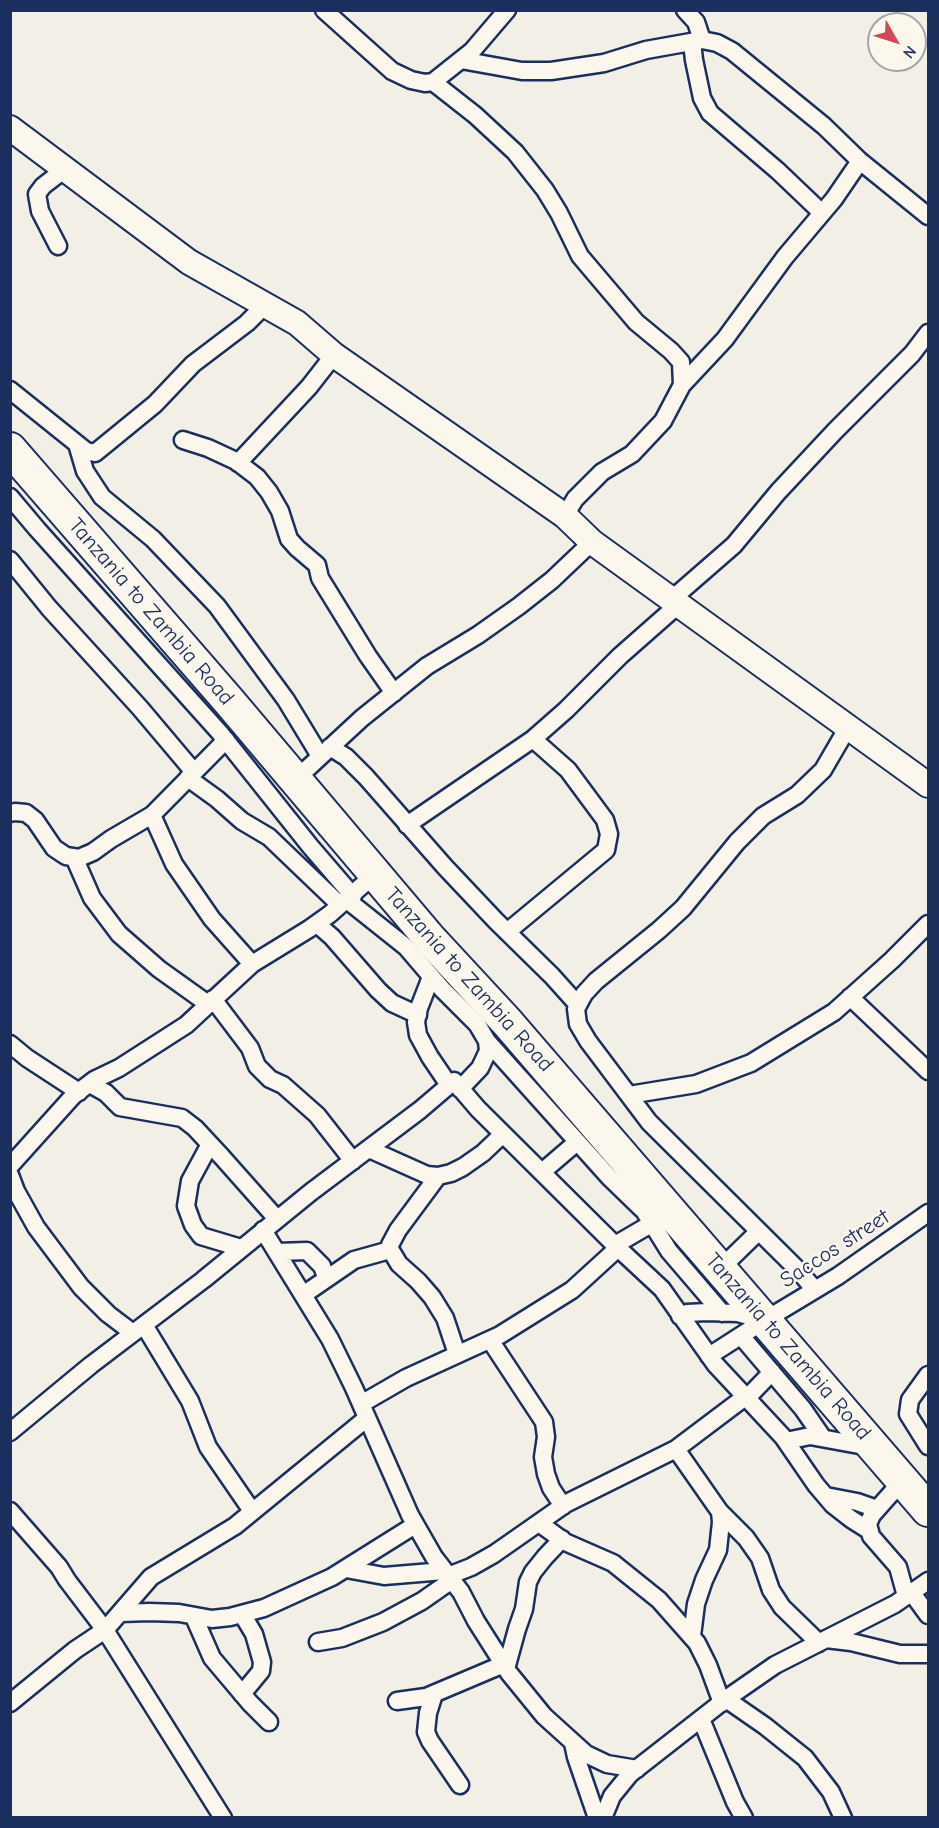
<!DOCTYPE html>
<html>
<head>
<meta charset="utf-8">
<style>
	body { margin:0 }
	#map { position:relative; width:939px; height:1828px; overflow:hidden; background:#f2efe6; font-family:"Comic Neue",sans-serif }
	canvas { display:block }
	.frame { position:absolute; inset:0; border:12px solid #1b2f5e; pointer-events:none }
	.north { position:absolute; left:867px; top:12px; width:60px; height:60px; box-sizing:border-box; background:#fbf7ec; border:2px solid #a1a7b3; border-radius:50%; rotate:129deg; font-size:16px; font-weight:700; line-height:24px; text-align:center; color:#1b2f5e }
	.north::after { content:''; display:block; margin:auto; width:21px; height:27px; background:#d1495b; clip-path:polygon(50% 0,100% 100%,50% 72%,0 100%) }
</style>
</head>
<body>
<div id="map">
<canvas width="939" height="1828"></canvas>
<div class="frame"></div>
<div class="north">N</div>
</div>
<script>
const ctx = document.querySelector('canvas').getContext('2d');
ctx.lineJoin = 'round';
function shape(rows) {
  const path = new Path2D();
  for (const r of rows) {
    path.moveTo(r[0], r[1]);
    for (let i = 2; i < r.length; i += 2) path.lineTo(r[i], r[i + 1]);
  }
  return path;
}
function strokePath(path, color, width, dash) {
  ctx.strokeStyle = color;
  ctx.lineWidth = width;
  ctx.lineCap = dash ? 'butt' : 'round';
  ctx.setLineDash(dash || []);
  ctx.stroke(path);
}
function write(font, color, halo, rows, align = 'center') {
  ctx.font = font + ' "Comic Neue",sans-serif';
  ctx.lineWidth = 5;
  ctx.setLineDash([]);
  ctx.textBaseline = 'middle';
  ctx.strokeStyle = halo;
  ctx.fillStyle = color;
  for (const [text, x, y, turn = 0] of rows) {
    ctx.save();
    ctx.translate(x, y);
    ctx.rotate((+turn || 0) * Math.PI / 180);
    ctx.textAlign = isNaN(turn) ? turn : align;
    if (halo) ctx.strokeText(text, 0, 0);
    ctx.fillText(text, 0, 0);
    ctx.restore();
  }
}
const street = shape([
	[324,10,392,71,411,80,425,83,433,82,472,51,507,10],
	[685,10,696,22,702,40],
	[692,42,694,60,702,98,710,113,778,171,822,213],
	[461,60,522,71,551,71,604,63,646,50,702,40,717,43,732,51,824,126,860,161,928,216],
	[433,82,475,115,515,152,545,190,559,213,580,256,636,322,671,351,681,362,682,385,663,421,632,454,602,472,575,499,565,516],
	[58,246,40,211,37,194,43,186,65,169],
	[682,385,725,339,785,257,834,199,860,161],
	[10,390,86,451,95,453,155,404,193,364,247,323,266,304],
	[183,440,208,448,236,461,257,477,269,492,280,511,289,539,297,548,317,565,320,578,368,656,394,693],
	[77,444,85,471,102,497,153,539,217,606,286,700,320,756],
	[238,463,309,387,334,355],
	[10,497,37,529,220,733,310,846,353,896],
	[10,560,49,608,140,708,194,772],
	[672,599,734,545,778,492,835,431,912,354,928,333],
	[330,747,346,757,366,777,445,867,496,921,552,976,578,1005],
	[188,778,217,799,242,821,269,837,340,905],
	[295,780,362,718,427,666,478,635,519,606,552,580,592,542],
	[10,813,15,812,26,813,35,820,54,848,66,856,79,858,93,852,111,839,152,815,226,740],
	[152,815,174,864,212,919,252,964],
	[407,825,533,739,566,710,620,656,679,604],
	[74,857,92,898,119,934,159,969,208,1004],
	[347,900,406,947,442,989,477,1024,487,1041,488,1051,480,1068,460,1089],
	[317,924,332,937,378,990,392,1003,418,1015],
	[507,932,606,850,609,834,605,820,568,770,533,739],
	[431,977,419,1008,416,1022,418,1035,430,1057,449,1085],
	[850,997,928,1071],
	[213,999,250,1048,257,1066,270,1079,283,1085,317,1115,353,1161],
	[487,1041,609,1177,642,1209],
	[10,1044,27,1058,79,1092],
	[90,1084,106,1093,120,1107,182,1118,195,1128,222,1157,277,1219],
	[629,1095,696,1084,751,1063,834,1012,892,960,928,924],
	[210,1144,190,1181,186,1206,193,1225,201,1236,241,1248],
	[369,1149,427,1175,438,1176,451,1173,463,1167,483,1153,503,1134],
	[10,1166,73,1096,94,1080,119,1068,186,1025,252,964,309,929,330,914,375,874],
	[542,1172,577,1142],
	[10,1175,16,1191,36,1227,81,1287,108,1314,133,1333],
	[438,1176,398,1230,390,1245,390,1249,399,1264,418,1281,432,1297,445,1318,457,1354],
	[638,1201,669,1251,722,1313],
	[263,1230,330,1339,354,1388,410,1515,434,1557,461,1592,476,1621,509,1673,544,1716,586,1754,607,1764,637,1769],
	[615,1245,651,1224],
	[277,1252,307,1251,322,1266,326,1277],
	[720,1269,759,1231],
	[815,1290,798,1270,649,1122,588,1041,578,1024,576,1009,584,994,596,981,659,930,683,908,737,842,763,816,797,795,823,770,848,727],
	[303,1295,354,1260,390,1250],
	[680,1316,687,1313,707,1312,738,1313,759,1319],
	[144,1325,190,1401,208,1447,252,1511],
	[741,1336,803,1409,823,1438],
	[490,1340,544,1422,546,1437,543,1457,546,1474,551,1488,563,1506],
	[709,1356,765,1320,838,1276,928,1213],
	[928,1375,910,1400,908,1414,928,1446],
	[746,1399,772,1372],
	[361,1404,406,1378,500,1335,572,1290,618,1248],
	[10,1432,91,1365,203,1280,311,1192,420,1110,454,1081,478,1109,618,1248,662,1289,715,1364,783,1437,816,1485,833,1505,851,1519,870,1531],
	[786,1441,810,1436,870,1447],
	[676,1449,720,1512,721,1522,718,1550,704,1580,696,1604,692,1636],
	[903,1480,872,1515,868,1524,871,1536,898,1567,906,1596],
	[826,1496,857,1502,877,1509],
	[10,1511,59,1567,67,1580,105,1630,223,1818],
	[720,1512,746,1538,760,1558,771,1590,782,1607,819,1643],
	[539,1523,565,1542,613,1563,659,1600,697,1643,708,1665,722,1703],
	[346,1569,384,1576,444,1571],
	[448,1576,471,1567,494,1554,567,1503,676,1449,745,1397],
	[912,1593,928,1615],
	[121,1613,149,1612,179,1613,212,1619,230,1617,264,1608,332,1577,415,1525],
	[242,1614,254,1634,262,1662,261,1671,242,1694],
	[194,1617,212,1658,250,1703,269,1722],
	[826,1639,851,1642,900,1654,928,1654],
	[318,1642,342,1638,383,1622,422,1601,452,1580],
	[506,1669,517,1629,524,1609,528,1582,533,1572,545,1557,562,1539],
	[434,1694,428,1713,426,1732,430,1741,460,1785],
	[726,1699,765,1726,805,1758,831,1792,843,1818],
	[397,1701,426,1697,504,1664],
	[10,1703,75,1650,105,1630,151,1577,235,1526,367,1418],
	[701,1719,735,1802,744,1818],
	[573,1743,576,1757,597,1818],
	[603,1818,612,1796,630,1774,726,1699,775,1665,895,1604,928,1581]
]);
const secondary = shape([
	[10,128,189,262,297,323,334,355,565,516,592,542,928,785]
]);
const highway = shape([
	[10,449,228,700,431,940,507,1022,928,1510]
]);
strokePath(street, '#1b2f5e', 21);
strokePath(secondary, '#1b2f5e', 28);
strokePath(highway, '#1b2f5e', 36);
strokePath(street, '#fbf7ec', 16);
strokePath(secondary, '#fbf7ec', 24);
strokePath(highway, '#fbf7ec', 32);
write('22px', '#1b2f5e', '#fbf7ec', [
	["Tanzania to Zambia Road",151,612,49],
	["Tanzania to Zambia Road",469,980,48],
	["Saccos street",835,1249,-33],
	["Tanzania to Zambia Road",788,1347,49]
]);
</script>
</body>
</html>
